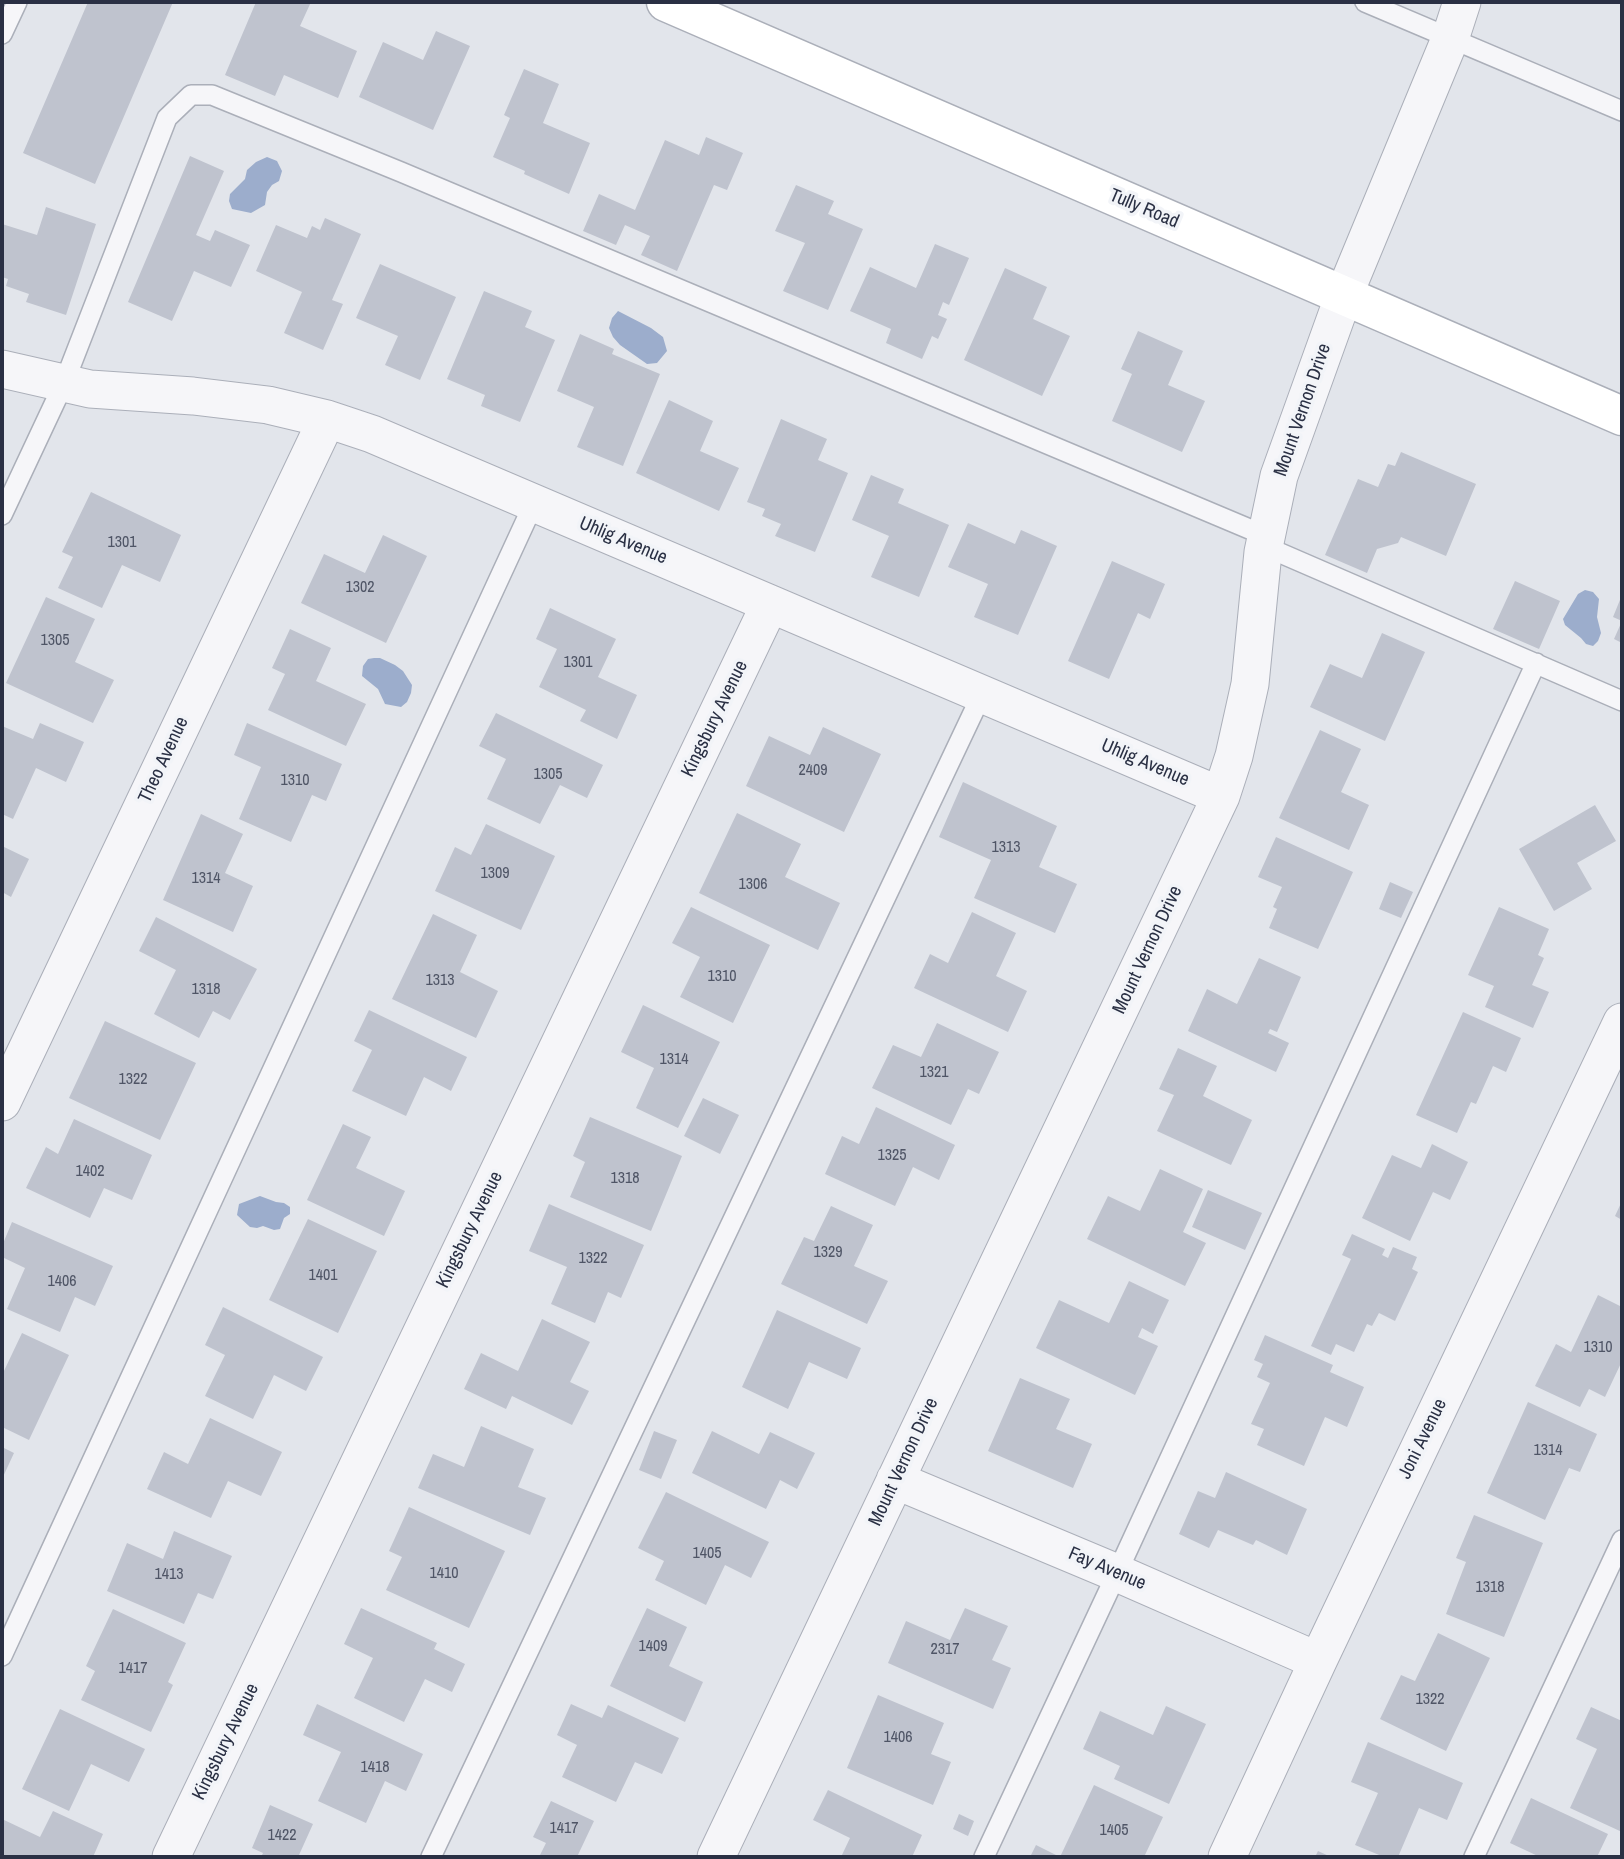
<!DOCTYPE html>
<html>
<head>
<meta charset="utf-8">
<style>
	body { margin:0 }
	#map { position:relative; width:1624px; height:1859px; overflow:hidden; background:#e2e5eb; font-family:"Archivo Narrow",sans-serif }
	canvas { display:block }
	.frame { position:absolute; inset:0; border:4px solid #2a3044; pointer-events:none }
</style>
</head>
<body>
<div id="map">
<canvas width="1624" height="1859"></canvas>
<div class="frame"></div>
</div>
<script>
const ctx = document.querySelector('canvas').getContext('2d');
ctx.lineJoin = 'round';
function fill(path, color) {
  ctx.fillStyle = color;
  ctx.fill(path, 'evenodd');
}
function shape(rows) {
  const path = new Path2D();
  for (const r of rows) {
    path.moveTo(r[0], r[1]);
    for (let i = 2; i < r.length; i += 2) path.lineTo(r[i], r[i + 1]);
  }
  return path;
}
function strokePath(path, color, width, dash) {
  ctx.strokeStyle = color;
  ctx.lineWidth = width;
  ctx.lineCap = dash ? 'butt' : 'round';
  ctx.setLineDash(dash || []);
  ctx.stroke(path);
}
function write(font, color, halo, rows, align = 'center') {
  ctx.font = font + ' "Archivo Narrow",sans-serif';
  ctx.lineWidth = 7;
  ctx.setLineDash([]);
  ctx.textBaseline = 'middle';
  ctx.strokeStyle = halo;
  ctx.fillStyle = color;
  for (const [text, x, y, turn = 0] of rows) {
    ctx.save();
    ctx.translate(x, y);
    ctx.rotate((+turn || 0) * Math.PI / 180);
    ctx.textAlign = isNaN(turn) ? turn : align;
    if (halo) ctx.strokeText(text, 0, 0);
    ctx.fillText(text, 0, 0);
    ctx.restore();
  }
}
fill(shape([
	[267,157,277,161,282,171,279,181,272,185,267,192,265,205,251,213,232,209,229,201,230,194,245,179,247,170,256,162],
	[618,311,651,328,663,337,667,351,657,363,647,364,620,345,613,337,609,328,612,318],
	[1585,590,1593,592,1599,599,1597,617,1601,633,1598,641,1593,646,1586,644,1581,638,1565,625,1563,619,1578,594],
	[374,658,380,658,395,665,403,671,412,685,411,693,407,702,401,707,385,704,378,689,362,676,363,666,368,659],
	[260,1196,276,1202,284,1203,290,1207,290,1214,284,1218,280,1229,274,1230,263,1226,257,1228,250,1227,237,1215,239,1204]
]), '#9cadcc');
fill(shape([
	[88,2,173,2,95,184,23,153],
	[256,2,311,2,300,26,357,51,338,98,284,75,275,96,225,75],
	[436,31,470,46,433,130,359,97,383,42,423,60],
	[524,69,559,84,543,123,590,143,569,194,524,174,525,171,493,157,510,118,504,115],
	[706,137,743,153,727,190,714,185,677,271,641,255,650,236,625,225,616,245,583,231,599,194,635,210,665,140,699,155],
	[190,156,224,171,196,235,210,241,215,230,250,245,231,287,194,271,172,321,128,302],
	[796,185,834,201,828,214,863,229,828,310,783,291,805,243,775,231],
	[46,207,96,224,66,315,26,302,29,294,6,286,8,279,2,277,2,224,37,235],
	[325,218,361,234,332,300,343,304,323,350,284,333,302,292,256,271,276,225,307,238,312,226,320,230],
	[935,244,969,258,949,305,943,302,938,315,947,319,938,339,932,336,922,359,886,343,891,329,850,311,870,267,916,288],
	[380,264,456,297,420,380,385,365,398,336,356,318],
	[1005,268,1047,287,1033,319,1070,336,1042,396,964,360],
	[484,291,532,311,525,327,555,340,520,422,481,406,485,395,447,379],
	[1138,331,1183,351,1168,385,1205,401,1182,452,1112,421,1132,374,1121,369],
	[580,334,614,349,612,354,660,374,623,466,577,447,594,407,557,391],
	[669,400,713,421,700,451,739,468,719,511,636,473],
	[781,419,827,439,818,460,848,473,815,552,775,536,781,524,762,516,765,509,747,502],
	[1401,452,1476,484,1446,556,1401,537,1398,543,1377,549,1367,573,1325,555,1358,479,1378,487,1388,464,1395,466],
	[871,475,904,489,898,503,949,525,919,597,871,577,889,536,852,520],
	[91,492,181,535,160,582,122,565,102,608,58,588,73,557,62,552],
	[968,523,1015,544,1021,530,1057,546,1018,635,974,617,988,584,948,567],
	[383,535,427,556,386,643,301,603,324,554,365,573],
	[1112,561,1165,584,1150,619,1138,613,1109,679,1068,661],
	[1515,581,1560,601,1539,649,1493,629],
	[1622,595,1622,643,1614,639,1622,621,1613,617],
	[46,597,95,619,75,662,114,680,93,723,6,683],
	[550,608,616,639,598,677,637,695,617,739,580,721,586,710,539,687,557,649,536,639],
	[290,629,331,648,316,681,366,704,346,746,268,710,285,674,272,668],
	[1382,633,1425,652,1385,741,1310,707,1330,664,1362,678],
	[496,713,603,765,587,798,560,785,540,824,487,799,506,759,479,746],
	[40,723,84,742,66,782,36,768,13,819,2,814,2,726,33,739],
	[247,723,342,764,326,801,312,795,291,842,239,819,261,767,234,755],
	[823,727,881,754,844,832,746,786,769,736,810,755],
	[1320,730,1361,749,1341,792,1369,805,1349,850,1279,818],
	[963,782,1057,826,1039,867,1077,884,1055,933,974,898,991,860,939,837],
	[1595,805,1616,841,1577,863,1592,889,1554,911,1519,849],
	[737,813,801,844,785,877,840,903,818,950,699,893],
	[201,814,243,834,225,873,253,886,233,932,163,900],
	[486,824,555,856,521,930,435,891,455,847,471,855],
	[1276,837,1353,872,1318,949,1269,928,1277,909,1273,907,1282,887,1258,877],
	[2,846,29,859,11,897,2,892],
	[1390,882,1413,892,1401,918,1379,909],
	[691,907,770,945,733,1023,680,997,700,957,672,943],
	[1499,907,1549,929,1538,955,1544,958,1532,985,1549,992,1533,1028,1485,1007,1494,986,1468,975],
	[972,912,1016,933,996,976,1027,991,1008,1032,914,988,930,954,948,963],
	[433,914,477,935,460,972,498,991,476,1038,392,999],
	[156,917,257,969,230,1020,213,1011,199,1038,154,1014,176,970,139,951],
	[1259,958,1301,977,1277,1032,1270,1029,1268,1033,1289,1043,1276,1072,1188,1031,1207,989,1237,1004],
	[643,1005,720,1042,678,1128,636,1108,654,1068,621,1052],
	[369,1010,467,1057,451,1091,424,1077,406,1116,352,1091,372,1050,354,1041],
	[1463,1012,1521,1038,1506,1072,1493,1066,1476,1104,1471,1102,1457,1133,1416,1115],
	[105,1021,196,1063,160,1140,69,1098],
	[937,1023,999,1052,979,1094,968,1089,951,1125,872,1088,893,1045,921,1057],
	[1178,1048,1217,1066,1203,1096,1252,1120,1231,1165,1157,1131,1174,1095,1159,1089],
	[703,1098,739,1115,720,1154,684,1136],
	[876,1107,955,1145,939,1180,913,1167,895,1206,825,1174,842,1136,859,1144],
	[590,1117,682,1156,651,1231,570,1197,585,1162,573,1156],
	[74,1119,152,1155,132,1200,104,1188,90,1218,26,1188,46,1147,58,1154],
	[343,1124,371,1137,356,1168,405,1191,384,1236,307,1200],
	[1432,1144,1468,1162,1450,1200,1433,1192,1410,1241,1362,1218,1392,1155,1421,1168],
	[1160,1169,1203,1189,1183,1232,1206,1243,1185,1286,1087,1239,1108,1196,1140,1211],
	[1208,1190,1262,1213,1245,1250,1192,1227],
	[1622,1201,1622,1220,1615,1216],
	[549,1204,644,1245,621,1298,608,1292,595,1323,551,1304,567,1267,529,1251],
	[831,1206,873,1225,854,1266,888,1281,867,1324,781,1284,804,1237,814,1241],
	[308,1219,377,1251,338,1333,269,1300],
	[12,1222,113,1266,95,1306,75,1297,60,1332,7,1309,25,1268,2,1257,2,1246],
	[1352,1234,1385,1249,1382,1255,1388,1258,1393,1247,1417,1257,1412,1269,1418,1272,1395,1321,1379,1313,1372,1326,1367,1324,1354,1352,1336,1344,1331,1355,1311,1346,1351,1259,1342,1255],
	[1129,1281,1169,1300,1153,1334,1142,1328,1138,1337,1158,1346,1135,1395,1036,1348,1059,1300,1109,1323],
	[1598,1295,1622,1307,1622,1361,1605,1397,1589,1389,1580,1407,1535,1386,1556,1344,1571,1352],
	[223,1307,323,1357,306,1391,274,1375,253,1419,205,1396,225,1355,205,1345],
	[777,1310,861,1348,847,1379,809,1362,788,1409,742,1387],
	[542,1319,590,1342,570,1382,589,1391,572,1425,512,1396,506,1409,464,1389,481,1353,518,1371],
	[22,1333,69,1355,29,1440,2,1427,2,1372,3,1373],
	[1265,1335,1333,1365,1330,1372,1364,1387,1347,1427,1325,1417,1304,1466,1257,1445,1264,1429,1251,1424,1270,1383,1257,1377,1263,1364,1254,1360],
	[1020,1378,1070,1399,1056,1429,1092,1444,1073,1488,988,1451],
	[1528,1402,1597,1434,1580,1472,1569,1468,1545,1520,1487,1493],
	[210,1418,282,1452,261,1496,228,1481,211,1518,147,1489,164,1452,188,1464],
	[481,1426,534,1449,518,1487,546,1498,530,1535,418,1488,433,1454,464,1467],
	[654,1431,677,1440,661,1479,639,1470],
	[712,1431,759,1454,770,1432,815,1453,797,1489,780,1480,766,1509,692,1473],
	[2,1447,14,1453,2,1479],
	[1226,1472,1307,1509,1287,1555,1256,1540,1253,1545,1218,1530,1209,1548,1179,1534,1198,1491,1215,1498],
	[666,1492,769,1542,751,1578,725,1565,706,1605,655,1580,664,1561,638,1548],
	[409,1507,505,1551,469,1628,386,1590,402,1557,389,1551],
	[1474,1515,1543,1543,1504,1637,1446,1614,1466,1562,1456,1558],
	[174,1531,232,1556,213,1599,198,1593,184,1624,107,1591,127,1543,163,1559],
	[361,1608,437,1643,434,1649,465,1664,452,1692,425,1679,404,1722,354,1698,373,1658,344,1644],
	[647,1608,687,1627,669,1666,703,1682,685,1722,610,1686],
	[965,1608,1008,1626,992,1660,1011,1668,993,1709,888,1663,906,1621,950,1640],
	[113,1609,186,1643,168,1682,173,1685,151,1732,81,1700,95,1671,86,1666],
	[1438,1633,1490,1658,1446,1751,1380,1719,1401,1675,1415,1681],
	[878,1695,944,1723,931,1754,951,1762,933,1805,847,1768],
	[317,1704,423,1754,406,1791,385,1781,366,1823,318,1801,341,1752,303,1735],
	[571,1704,602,1718,608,1705,679,1738,662,1774,635,1762,616,1802,562,1777,577,1745,557,1735],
	[1166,1706,1206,1724,1169,1804,1114,1779,1120,1766,1083,1749,1100,1711,1153,1735],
	[1591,1707,1622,1721,1622,1832,1570,1808,1597,1749,1576,1739],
	[60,1709,145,1749,129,1782,91,1764,69,1811,22,1789],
	[1368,1742,1463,1783,1447,1820,1419,1808,1398,1857,1384,1857,1355,1845,1378,1793,1351,1782],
	[1094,1785,1163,1817,1144,1857,1030,1857,1036,1845,1060,1857],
	[828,1790,922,1835,912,1857,841,1857,850,1838,813,1820],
	[1531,1798,1608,1834,1597,1857,1540,1857,1510,1843],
	[551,1801,594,1821,577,1857,539,1857,546,1843,533,1837],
	[270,1805,313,1824,299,1855,304,1857,261,1857,263,1853,252,1848],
	[53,1811,103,1834,93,1857,2,1857,2,1819,40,1837],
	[959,1814,974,1821,968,1836,953,1829],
	[1318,1851,1331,1857,1315,1857]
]), '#bfc3ce');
const lane = shape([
	[1365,2,1622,111],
	[2,34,17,2],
	[2,515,64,383,167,118,191,95,212,95,401,172,1266,536],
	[1264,546,1622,701],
	[2,1656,534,503],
	[431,1857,982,694],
	[984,1857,1117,1573,1536,663],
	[1474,1857,1622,1540]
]);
const street = shape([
	[2,369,90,389,193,396,268,405,327,419,372,434,1221,796],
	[2,1102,327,419],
	[895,1480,1117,1573,1318,1661],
	[171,1857,770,604],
	[716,1857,1221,796,1234,756,1250,684,1263,552,1279,476,1344,295,1450,39,1462,2],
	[1227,1857,1318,1661,1622,1022]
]);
const secondary = shape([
	[666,2,1622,416]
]);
strokePath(lane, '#abafb9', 22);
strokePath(street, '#abafb9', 39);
strokePath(secondary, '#abafb9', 41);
strokePath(lane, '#f6f6f9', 19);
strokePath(street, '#f6f6f9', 37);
strokePath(secondary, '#fff', 38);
write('16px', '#4f5566', null, [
	["1301",122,543],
	["1302",360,588],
	["1305",55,641],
	["1301",578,663],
	["2409",813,771],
	["1305",548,775],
	["1310",295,781],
	["1313",1006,848],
	["1309",495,874],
	["1314",206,879],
	["1306",753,885],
	["1310",722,977],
	["1313",440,981],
	["1318",206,990],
	["1314",674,1060],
	["1321",934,1073],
	["1322",133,1080],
	["1325",892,1156],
	["1402",90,1172],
	["1318",625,1179],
	["1329",828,1253],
	["1322",593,1259],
	["1401",323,1276],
	["1406",62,1282],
	["1310",1598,1348],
	["1314",1548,1451],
	["1405",707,1554],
	["1410",444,1574],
	["1413",169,1575],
	["1318",1490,1588],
	["1409",653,1647],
	["2317",945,1650],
	["1417",133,1669],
	["1322",1430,1700],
	["1406",898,1738],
	["1418",375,1768],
	["1417",564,1829],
	["1405",1114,1831],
	["1422",282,1836]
]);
write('19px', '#2a3044', '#f2f4f8', [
	["Tully Road",1144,209,23],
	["Mount Vernon Drive",1303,410,-71],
	["Uhlig Avenue",623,541,23],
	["Kingsbury Avenue",715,719,-64],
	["Theo Avenue",164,760,-65],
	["Uhlig Avenue",1145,763,23],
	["Mount Vernon Drive",1148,950,-65],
	["Kingsbury Avenue",470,1230,-64],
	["Joni Avenue",1423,1439,-64],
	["Mount Vernon Drive",904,1462,-65],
	["Fay Avenue",1107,1569,23],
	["Kingsbury Avenue",226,1742,-64]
]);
</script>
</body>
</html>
